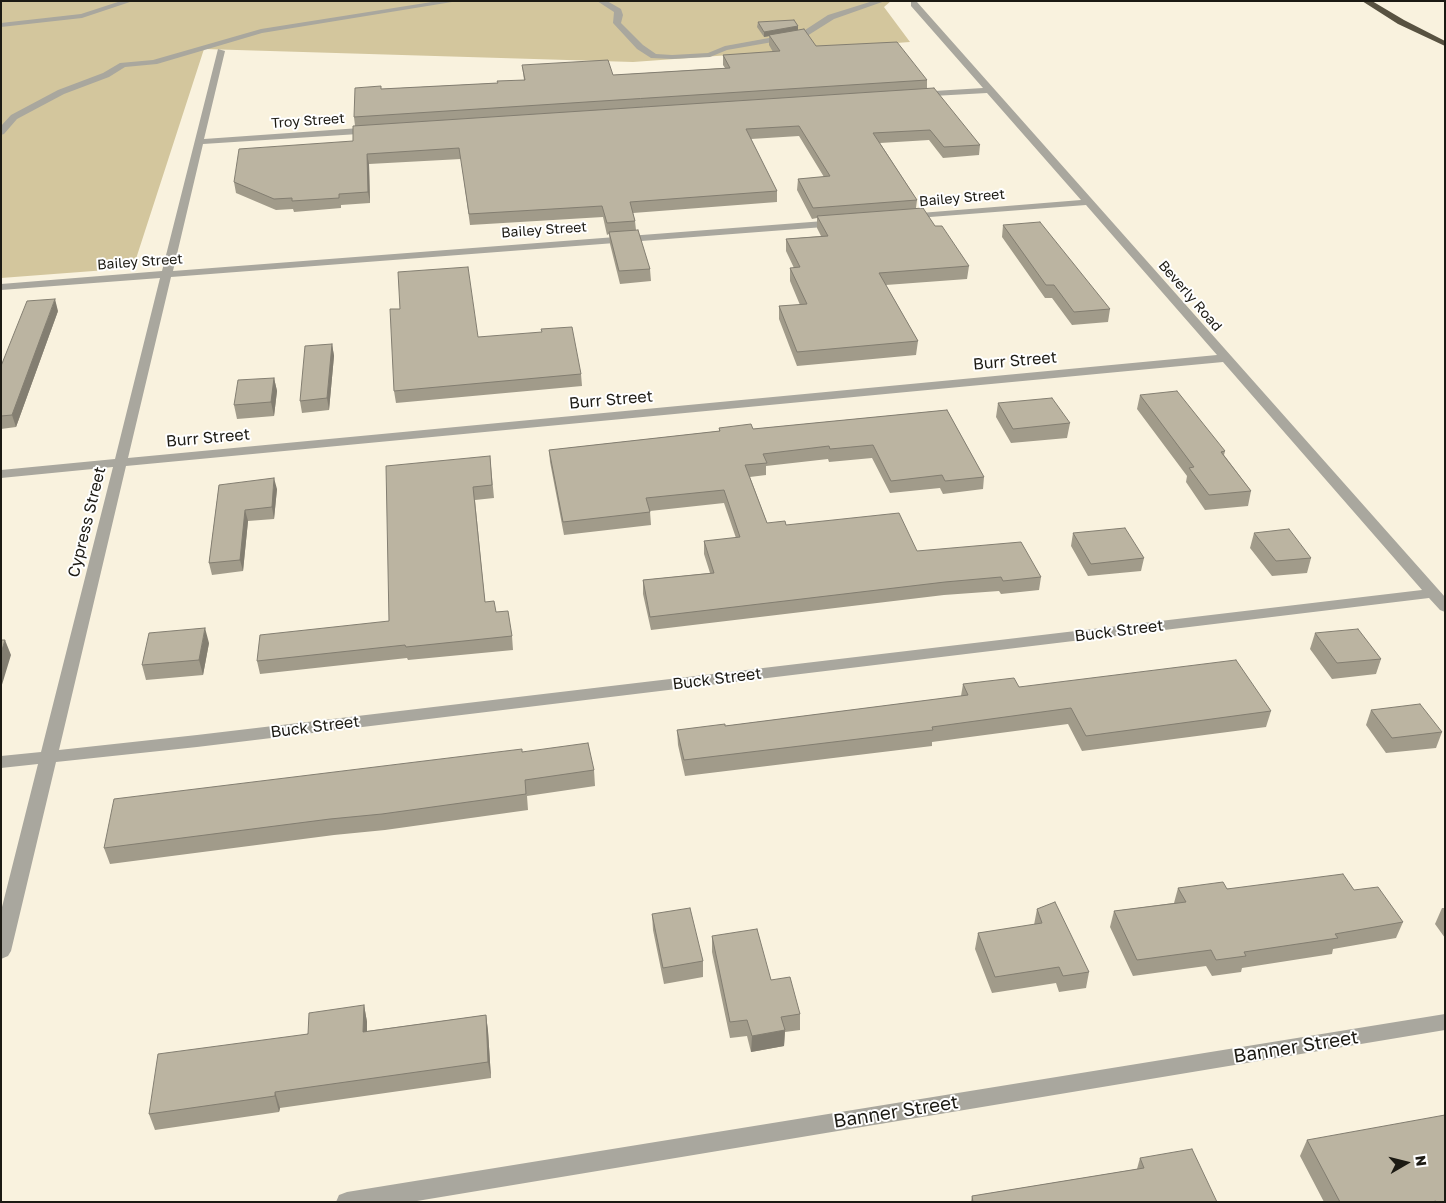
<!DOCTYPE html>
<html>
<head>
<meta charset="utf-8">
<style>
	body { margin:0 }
	#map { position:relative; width:1446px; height:1203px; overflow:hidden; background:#f9f2de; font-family:"Golos Text",sans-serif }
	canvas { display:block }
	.frame { position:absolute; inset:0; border:2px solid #1c1a13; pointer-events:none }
	.north { position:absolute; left:1381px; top:1138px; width:50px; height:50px; -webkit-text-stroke:4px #fff; paint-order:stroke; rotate:82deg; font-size:14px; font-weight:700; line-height:20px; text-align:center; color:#1c1a13 }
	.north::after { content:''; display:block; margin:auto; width:18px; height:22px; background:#1c1a13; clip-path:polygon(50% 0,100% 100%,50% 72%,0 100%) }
</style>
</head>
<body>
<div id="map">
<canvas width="1446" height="1203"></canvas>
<div class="frame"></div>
<div class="north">N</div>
</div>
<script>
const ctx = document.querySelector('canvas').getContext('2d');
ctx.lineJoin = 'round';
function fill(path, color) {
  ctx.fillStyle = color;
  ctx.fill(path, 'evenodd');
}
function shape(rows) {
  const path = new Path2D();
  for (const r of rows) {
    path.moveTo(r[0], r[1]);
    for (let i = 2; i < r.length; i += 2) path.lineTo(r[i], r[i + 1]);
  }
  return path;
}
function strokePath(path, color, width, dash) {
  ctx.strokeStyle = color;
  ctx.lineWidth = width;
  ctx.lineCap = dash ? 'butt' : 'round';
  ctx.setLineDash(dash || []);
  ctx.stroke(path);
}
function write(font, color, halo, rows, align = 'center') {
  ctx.font = font + ' "Golos Text",sans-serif';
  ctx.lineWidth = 4;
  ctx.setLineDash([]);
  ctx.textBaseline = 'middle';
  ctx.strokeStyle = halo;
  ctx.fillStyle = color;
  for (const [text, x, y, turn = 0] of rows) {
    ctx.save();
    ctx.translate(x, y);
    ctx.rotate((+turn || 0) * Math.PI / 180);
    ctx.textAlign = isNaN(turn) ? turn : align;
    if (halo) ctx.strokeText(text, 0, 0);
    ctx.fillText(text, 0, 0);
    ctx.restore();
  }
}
fill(shape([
	[1,1,891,1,884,7,910,42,633,62,204,49,133,268,1,278]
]), '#d3c69d');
fill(shape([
	[121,1,133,1,82,18,1,27,1,23,81,14,121,1],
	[438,1,458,1,262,33,157,64,125,67,109,77,64,94,17,119,4,134,1,135,1,126,11,115,58,90,103,73,120,63,153,60,261,29,438,1],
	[597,1,607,1,621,9,623,15,621,23,643,45,656,54,672,55,708,53,725,46,802,32,828,15,873,1,885,1,834,19,807,36,727,50,710,57,672,59,651,58,637,49,613,23,614,12,597,1]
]), '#a9a79e');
fill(shape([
	[911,2,917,2,1445,597,1445,612,1440,610,1429,598,197,747,56,762,11,951,8,956,1,959,1,911,38,764,1,768,1,756,41,752,113,467,1,478,1,470,115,459,160,278,1,290,1,284,162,271,218,49,225,51,204,139,374,127,379,130,374,133,203,144,173,271,837,220,842,223,837,226,171,277,128,458,1217,355,1086,205,904,219,904,215,908,214,1081,200,987,93,915,97,914,95,918,92,983,88,911,6,911,2],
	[1223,362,1422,590,197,735,59,750,126,466,1223,362],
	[1445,1014,1445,1030,411,1202,336,1202,339,1195,347,1192,1445,1014]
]), '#a9a79e');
fill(shape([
	[1362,1,1372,1,1404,20,1445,41,1445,46,1398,24,1362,1]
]), '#585241');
fill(shape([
	[758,22,798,26,798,30,816,46,927,80,927,89,980,145,979,155,943,158,929,140,880,143,917,200,916,208,935,226,969,266,967,279,886,285,918,341,916,355,797,366,779,319,779,306,800,305,790,281,790,268,794,268,786,251,786,239,821,236,817,228,817,218,812,219,797,190,798,179,824,177,799,136,751,139,777,191,777,202,633,213,635,221,636,230,650,269,651,281,620,284,610,244,609,234,607,235,603,217,470,225,461,159,369,164,370,203,341,205,341,208,294,212,293,209,276,210,236,193,234,182,353,141,355,126,354,117,381,89,498,83,524,80,522,65,613,75,725,68,723,65,723,55,773,52,769,45,769,36,764,37,757,27],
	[1003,225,1110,309,1108,322,1072,325,1052,298,1045,298,1002,237],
	[58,311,16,427,1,429,1,366],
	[478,337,581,374,582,386,396,403,394,391],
	[332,344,334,356,329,410,302,413,300,401],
	[274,378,277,391,274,416,237,419,234,405],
	[1140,395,1225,451,1224,455,1251,491,1248,506,1205,510,1186,482,1187,476,1137,409],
	[998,403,1070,423,1067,438,1011,443,996,417],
	[947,410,984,477,983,489,943,494,940,488,890,493,872,458,829,462,828,459,766,466,766,475,750,477,767,523,786,525,917,551,1041,577,1039,590,1001,594,999,591,944,595,651,630,643,594,643,580,710,573,704,554,704,541,736,538,724,503,650,511,651,525,564,535,550,462,549,450,719,431,719,428,753,429],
	[490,456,494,498,475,500,485,602,496,612,512,636,513,650,408,660,407,658,260,674,257,661,389,621],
	[219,485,277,489,274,519,248,521,243,571,212,575,209,563],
	[1073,533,1144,558,1141,571,1088,576,1071,546],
	[1254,533,1311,558,1307,573,1272,576,1250,548],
	[1315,633,1381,659,1376,674,1332,679,1310,649],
	[209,643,203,675,146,680,142,665],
	[963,684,1019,687,1271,711,1266,727,1082,751,1068,724,932,742,932,746,685,776,678,745,677,730,725,726,961,696],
	[1371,710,1442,732,1436,748,1386,753,1366,725],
	[522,752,594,770,595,786,527,796,528,810,385,830,334,835,110,864,104,848],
	[1178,888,1354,890,1403,922,1396,938,1333,949,1332,954,1242,968,1241,972,1212,976,1206,966,1133,976,1110,927,1114,911,1174,903],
	[1442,908,1445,908,1445,938,1435,924],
	[1037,909,1089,972,1086,988,1059,992,1056,983,992,993,975,949,978,933,1034,925],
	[652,914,703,961,703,977,664,984,653,930],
	[712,936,771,980,800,1014,800,1030,785,1032,784,1046,751,1052,747,1036,730,1038,712,952],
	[364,1005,367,1022,367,1031,486,1015,488,1031,491,1078,280,1108,279,1112,155,1130,149,1114],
	[1307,1140,1445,1202,1324,1202,1300,1156],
	[1140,1158,1217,1202,971,1202,972,1196,1137,1169]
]), '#a19b8a');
fill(shape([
	[798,26,798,31,764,37,764,32],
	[367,154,369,164,370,203,368,192],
	[55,299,58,311,16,427,12,415],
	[332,344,334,356,329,410,327,398],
	[274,378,277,391,274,416,271,402],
	[274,478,277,489,274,519,272,507],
	[245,510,248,521,243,571,240,560],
	[205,628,209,643,203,675,199,660],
	[5,640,11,655,1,688,1,653],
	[364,1005,367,1022,367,1048,363,1032],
	[486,1015,488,1031,491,1078,488,1062],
	[785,1030,784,1046,751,1052,752,1036],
	[275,1092,280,1108,279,1112,275,1096]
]), '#837e71');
const building = shape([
	[794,20,798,26,764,32,758,22,794,20],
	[804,29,816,46,897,42,927,80,354,117,355,88,381,86,381,89,498,83,497,81,525,80,522,65,608,60,613,75,730,68,723,55,780,51,769,35,804,29],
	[934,88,980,145,944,147,930,130,873,133,917,200,813,208,798,179,830,176,799,126,746,129,777,191,630,202,635,221,607,223,602,206,469,214,459,148,367,154,368,192,339,194,339,198,292,201,292,198,274,199,234,182,239,149,353,141,353,126,934,88],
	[923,208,935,226,942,226,969,266,879,273,918,341,797,352,779,306,807,304,790,268,800,267,786,239,828,236,817,216,923,208],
	[1040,222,1110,309,1074,312,1054,285,1046,285,1003,225,1040,222],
	[638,230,650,269,619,271,609,232,638,230],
	[468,267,478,337,542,332,541,329,572,327,581,374,394,391,390,309,400,309,398,272,468,267],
	[55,299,12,415,1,416,1,366,27,301,55,299],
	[332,344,327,398,300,401,305,346,332,344],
	[274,378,271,402,234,405,238,380,274,378],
	[1177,391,1225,451,1221,452,1251,491,1209,495,1189,468,1194,467,1140,395,1177,391],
	[1052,398,1070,423,1013,429,998,403,1052,398],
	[947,410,984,477,945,481,942,475,891,481,873,445,830,449,829,446,763,454,767,463,745,465,767,523,785,521,786,525,899,513,917,551,1021,542,1041,577,1003,581,1001,577,945,582,650,617,643,580,714,573,704,541,740,537,724,490,646,498,650,512,563,522,549,450,720,431,719,428,751,424,753,429,947,410],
	[490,456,492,485,473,487,485,602,494,601,496,612,508,611,512,636,406,647,405,645,257,661,260,635,389,621,386,466,490,456],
	[274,478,272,507,245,510,240,560,209,563,219,485,274,478],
	[1125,528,1144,558,1091,564,1073,533,1125,528],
	[1289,529,1311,558,1276,561,1254,533,1289,529],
	[205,628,199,660,142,665,149,633,205,628],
	[1358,629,1381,659,1337,663,1315,633,1358,629],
	[1,640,5,640,1,653,1,640],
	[1236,660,1271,711,1086,736,1071,708,932,727,933,730,684,760,677,730,725,724,725,726,968,695,963,684,1014,678,1019,687,1236,660],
	[1420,704,1442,732,1392,738,1371,710,1420,704],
	[588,743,594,770,525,780,526,794,382,814,330,819,104,848,114,799,522,749,522,752,588,743],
	[1343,874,1354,890,1378,887,1403,922,1335,934,1338,938,1244,952,1246,956,1216,960,1211,950,1137,960,1114,911,1186,902,1178,888,1223,882,1227,889,1343,874],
	[1055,902,1089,972,1063,976,1059,967,995,977,978,933,1042,923,1037,909,1055,902],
	[690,908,703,961,663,968,652,914,690,908],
	[757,929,771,980,790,977,800,1014,781,1017,785,1030,752,1036,747,1020,730,1022,712,936,757,929],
	[364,1005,363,1032,486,1015,488,1062,275,1092,275,1096,149,1114,158,1054,308,1034,309,1013,364,1005],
	[1445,1115,1445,1202,1436,1202,1436,1201,1431,1202,1340,1202,1307,1140,1445,1115],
	[1192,1149,1217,1202,973,1202,972,1196,1144,1168,1140,1158,1192,1149]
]);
fill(building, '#bbb4a1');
strokePath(building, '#837e71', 1);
write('14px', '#1c1a13', '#fff', [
	["Troy Street",308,121,-4],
	["Bailey Street",962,198,-5],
	["Bailey Street",544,230,-4],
	["Bailey Street",140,262,-4],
	["Beverly Road",1190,296,49]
]);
write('16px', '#1c1a13', '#fff', [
	["Burr Street",1015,361,-5],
	["Burr Street",611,400,-5],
	["Burr Street",208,438,-5],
	["Cypress Street",87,522,-76],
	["Buck Street",1119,631,-7],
	["Buck Street",717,679,-7],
	["Buck Street",315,727,-7]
]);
write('19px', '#1c1a13', '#fff', [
	["Banner Street",1296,1047,-9],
	["Banner Street",896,1112,-9]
]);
</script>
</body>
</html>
